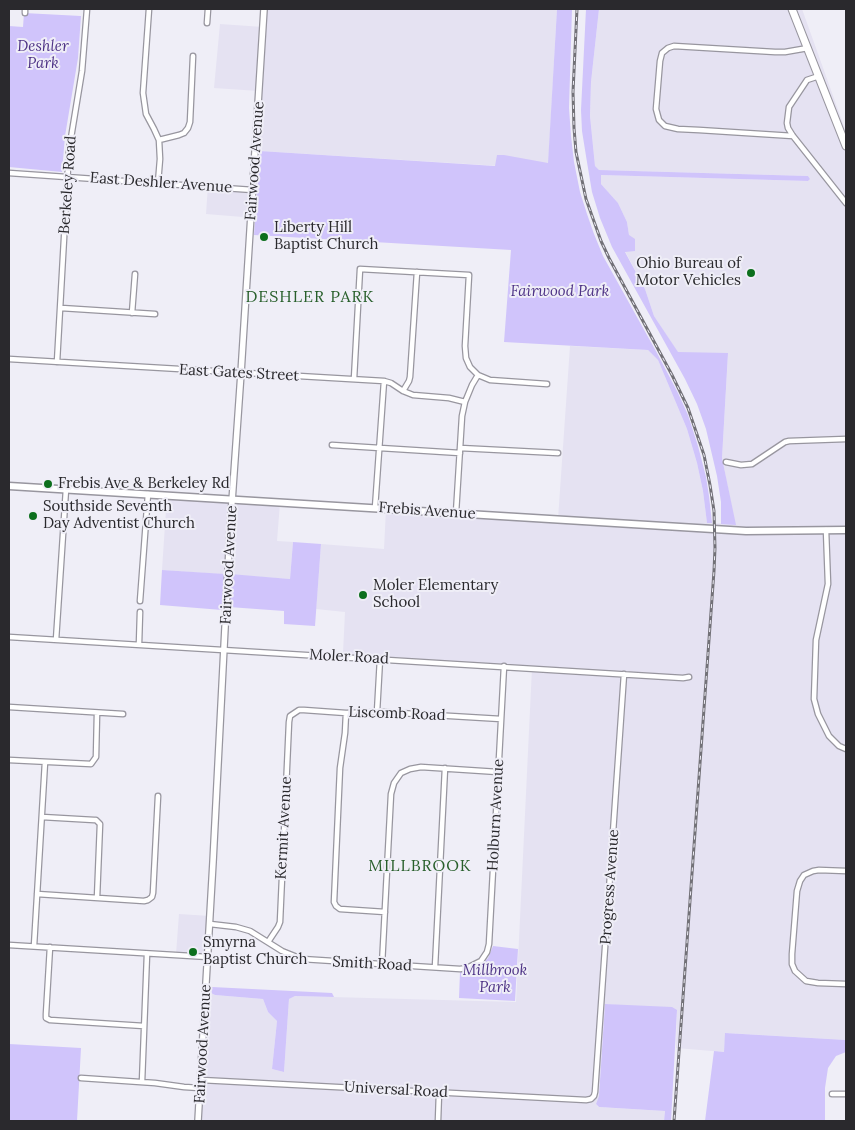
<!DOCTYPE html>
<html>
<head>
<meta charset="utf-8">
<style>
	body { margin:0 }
	#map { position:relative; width:855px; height:1130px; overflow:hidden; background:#efeef7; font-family:Lora,serif }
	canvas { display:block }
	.frame { position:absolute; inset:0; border:10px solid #2a292d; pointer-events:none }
</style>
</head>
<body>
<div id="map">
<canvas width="855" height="1130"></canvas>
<div class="frame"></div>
</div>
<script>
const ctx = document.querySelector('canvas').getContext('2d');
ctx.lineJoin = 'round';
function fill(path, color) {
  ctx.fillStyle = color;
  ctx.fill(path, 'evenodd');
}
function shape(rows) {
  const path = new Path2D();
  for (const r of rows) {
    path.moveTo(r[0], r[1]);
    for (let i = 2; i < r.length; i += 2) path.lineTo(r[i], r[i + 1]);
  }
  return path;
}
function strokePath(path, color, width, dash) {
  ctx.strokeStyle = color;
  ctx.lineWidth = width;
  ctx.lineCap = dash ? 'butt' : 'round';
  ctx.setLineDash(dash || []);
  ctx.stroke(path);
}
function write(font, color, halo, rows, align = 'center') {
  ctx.font = font + ' Lora,serif';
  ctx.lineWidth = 4;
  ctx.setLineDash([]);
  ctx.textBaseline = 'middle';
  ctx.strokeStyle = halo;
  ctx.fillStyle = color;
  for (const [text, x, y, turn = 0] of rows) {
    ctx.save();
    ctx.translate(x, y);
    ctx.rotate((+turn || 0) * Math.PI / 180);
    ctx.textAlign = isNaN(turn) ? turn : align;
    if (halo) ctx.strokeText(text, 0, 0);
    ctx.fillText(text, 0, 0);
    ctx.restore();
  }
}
fill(shape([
	[264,9,557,9,548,169,260,151,256,148,259,91,214,88,220,24,263,27],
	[599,9,802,9,846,132,846,1040,726,1033,724,1052,676,1048,677,1011,605,1004,599,1096,596,1104,598,1107,665,1111,664,1121,198,1121,206,986,212,987,211,993,215,995,263,999,268,1012,277,1021,272,1069,284,1072,289,999,295,996,516,1002,532,668,405,660,405,658,343,653,345,612,316,609,321,544,384,549,386,509,558,519,570,346,648,350,658,360,687,429,697,463,703,491,707,523,735,524,722,458,728,354,678,353,654,316,645,289,625,251,629,235,627,222,618,203,601,184,601,175,808,181,810,179,808,176,599,170,595,166,590,116,591,82],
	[208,185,257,189,255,218,206,214],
	[167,495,280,503,277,541,293,542,290,579,162,570],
	[179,914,210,916,208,956,176,954]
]), '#e5e2f2');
fill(shape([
	[557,9,572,9,569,108,571,136,574,162,580,192,587,214,594,234,603,256,657,353,678,393,688,415,698,446,706,477,709,496,712,523,707,523,703,491,697,463,687,429,658,360,648,350,504,342,511,250,254,235,260,151,495,166,497,155,504,155,548,163],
	[586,9,599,9,591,82,590,116,595,166,599,170,808,176,810,179,808,181,601,175,601,184,618,203,627,222,629,235,635,239,635,251,625,252,645,289,654,316,678,352,728,353,722,458,736,525,721,524,721,502,717,476,706,429,697,404,685,379,612,247,600,218,592,192,586,156,582,131,581,110],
	[24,13,81,16,78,58,65,136,62,172,9,167,9,26,23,27],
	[293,542,321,544,315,626,284,624,284,611,229,607,230,574,290,579],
	[162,570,225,574,222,610,160,605],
	[493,946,518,949,515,1001,459,998,460,972,473,970,481,965,488,958],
	[212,987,332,993,334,997,295,996,289,999,284,1072,272,1069,277,1021,268,1012,263,999,215,995,211,993],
	[605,1004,672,1007,677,1010,671,1121,664,1121,665,1111,599,1107,596,1104,599,1096],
	[725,1033,846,1040,846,1052,836,1056,828,1068,825,1088,825,1121,705,1121,714,1051,724,1052],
	[9,1044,81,1048,77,1121,9,1121]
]), '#d0c4fb');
const minor = shape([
	[149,9,143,93,146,114,154,129,159,140,160,159,158,183],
	[25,13,25,9],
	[207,23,208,9],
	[819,76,807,80,789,107,787,123,788,128,793,136,846,203],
	[793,136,699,130,678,129,665,126,659,120,656,109,660,61,662,53,668,48,674,46,775,52,785,52,808,48],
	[159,140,179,135,184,133,188,128,190,122,193,56],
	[9,173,253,190],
	[61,308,155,314],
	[132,313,135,274],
	[9,359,384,381,391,383,403,391,413,395,449,398,465,402],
	[57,362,69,150,82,71,87,9],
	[354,379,360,269,469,275,465,346,466,358,470,367,478,375,490,380,547,384],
	[403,391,409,381,410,377,417,272],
	[332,445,460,453],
	[460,448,558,453],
	[726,462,741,465,752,464,785,442,789,441,846,439],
	[375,508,384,381],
	[456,513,462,416,465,402,472,385,478,375],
	[826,530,828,584,816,640,814,699,818,714,829,736,839,746,846,749],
	[140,601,148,494],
	[9,637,683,678,689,677],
	[56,640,66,489],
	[139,644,140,612],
	[9,707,123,714],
	[377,712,380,659],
	[346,713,345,733,340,768,334,902,336,906,340,909,385,912],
	[9,760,91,764,96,757,97,713],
	[42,817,94,820,96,820,100,824,97,898],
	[846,871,819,870,813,871,804,875,800,881,797,891,792,954,792,964,795,971,806,981,818,983,846,984],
	[37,894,144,901,148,900,152,897,153,893,158,796],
	[210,924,236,927,250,931,282,951,302,959,460,969,467,968,481,961,487,952,489,944,504,666],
	[268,942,278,927,280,922,289,722,290,716,299,710,304,710,346,713,383,712,501,719],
	[9,945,208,957],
	[34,946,45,762],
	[50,947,46,1014,46,1018,50,1020,144,1026],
	[382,965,391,794,394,783,401,773,410,769,421,767,498,772],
	[435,967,445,768],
	[81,1078,155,1083,184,1087,200,1088],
	[201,1080,586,1100,591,1099,594,1096,595,1092,624,674],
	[142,1082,147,954],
	[832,1094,846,1094],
	[438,1121,439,1093]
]);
const tertiary = shape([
	[198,1121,213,862,230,530,241,373,264,9]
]);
const secondary = shape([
	[9,486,746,531,846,530]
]);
const primary = shape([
	[792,9,846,146]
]);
strokePath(minor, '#98969f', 7);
strokePath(tertiary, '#98969f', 8);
strokePath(secondary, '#98969f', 9);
strokePath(primary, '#98969f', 9);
strokePath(minor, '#fff', 4.5);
strokePath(tertiary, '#fff', 5.5);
strokePath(secondary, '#fff', 6);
strokePath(primary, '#fff', 7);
const rail = shape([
	[577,9,573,92,574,128,576,152,586,199,601,241,609,258,672,375,688,408,704,455,710,485,714,511,715,548,714,571,674,1121]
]);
strokePath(rail, '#727177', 3);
strokePath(rail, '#efeef7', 1, [4]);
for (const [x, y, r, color] of [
	[264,237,5,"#0c6f1d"],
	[751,273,5,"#0c6f1d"],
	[48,484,5,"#0c6f1d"],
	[33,516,5,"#0c6f1d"],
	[363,595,5,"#0c6f1d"],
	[193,952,5,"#0c6f1d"]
]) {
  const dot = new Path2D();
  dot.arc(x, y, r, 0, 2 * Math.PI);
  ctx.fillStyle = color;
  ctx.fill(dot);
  strokePath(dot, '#efeef7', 2);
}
write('italic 15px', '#4e3386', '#efeef7', [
	["Deshler",43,47],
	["Park",43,64],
	["Fairwood Park",560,292],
	["Millbrook",495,971],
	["Park",495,988]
]);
write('15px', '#2a292d', '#efeef7', [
	["Fairwood Avenue",255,161,-86],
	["East Deshler Avenue",161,183,4],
	["Berkeley Road",68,185,-86],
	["East Gates Street",239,373,3],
	["Frebis Avenue",427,511,4],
	["Fairwood Avenue",229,565,-87],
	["Moler Road",349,657,3],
	["Liscomb Road",397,714,2],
	["Holburn Avenue",496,815,-87],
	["Kermit Avenue",284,828,-87],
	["Progress Avenue",610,887,-86],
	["Smith Road",372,964,3],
	["Fairwood Avenue",203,1044,-87],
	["Universal Road",396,1090,3]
]);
write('15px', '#2a292d', '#efeef7', [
	["Liberty Hill",274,228],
	["Baptist Church",274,245],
	["Ohio Bureau of",741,264,"right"],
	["Motor Vehicles",741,281,"right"],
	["Frebis Ave & Berkeley Rd",58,484],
	["Southside Seventh",43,507],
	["Day Adventist Church",43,524],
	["Moler Elementary",373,586],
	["School",373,603],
	["Smyrna",203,943],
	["Baptist Church",203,960]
], 'left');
ctx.letterSpacing = '1px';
write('16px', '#285f2b', '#efeef7', [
	["DESHLER PARK",310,297],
	["MILLBROOK",420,866]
]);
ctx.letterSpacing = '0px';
</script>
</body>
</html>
